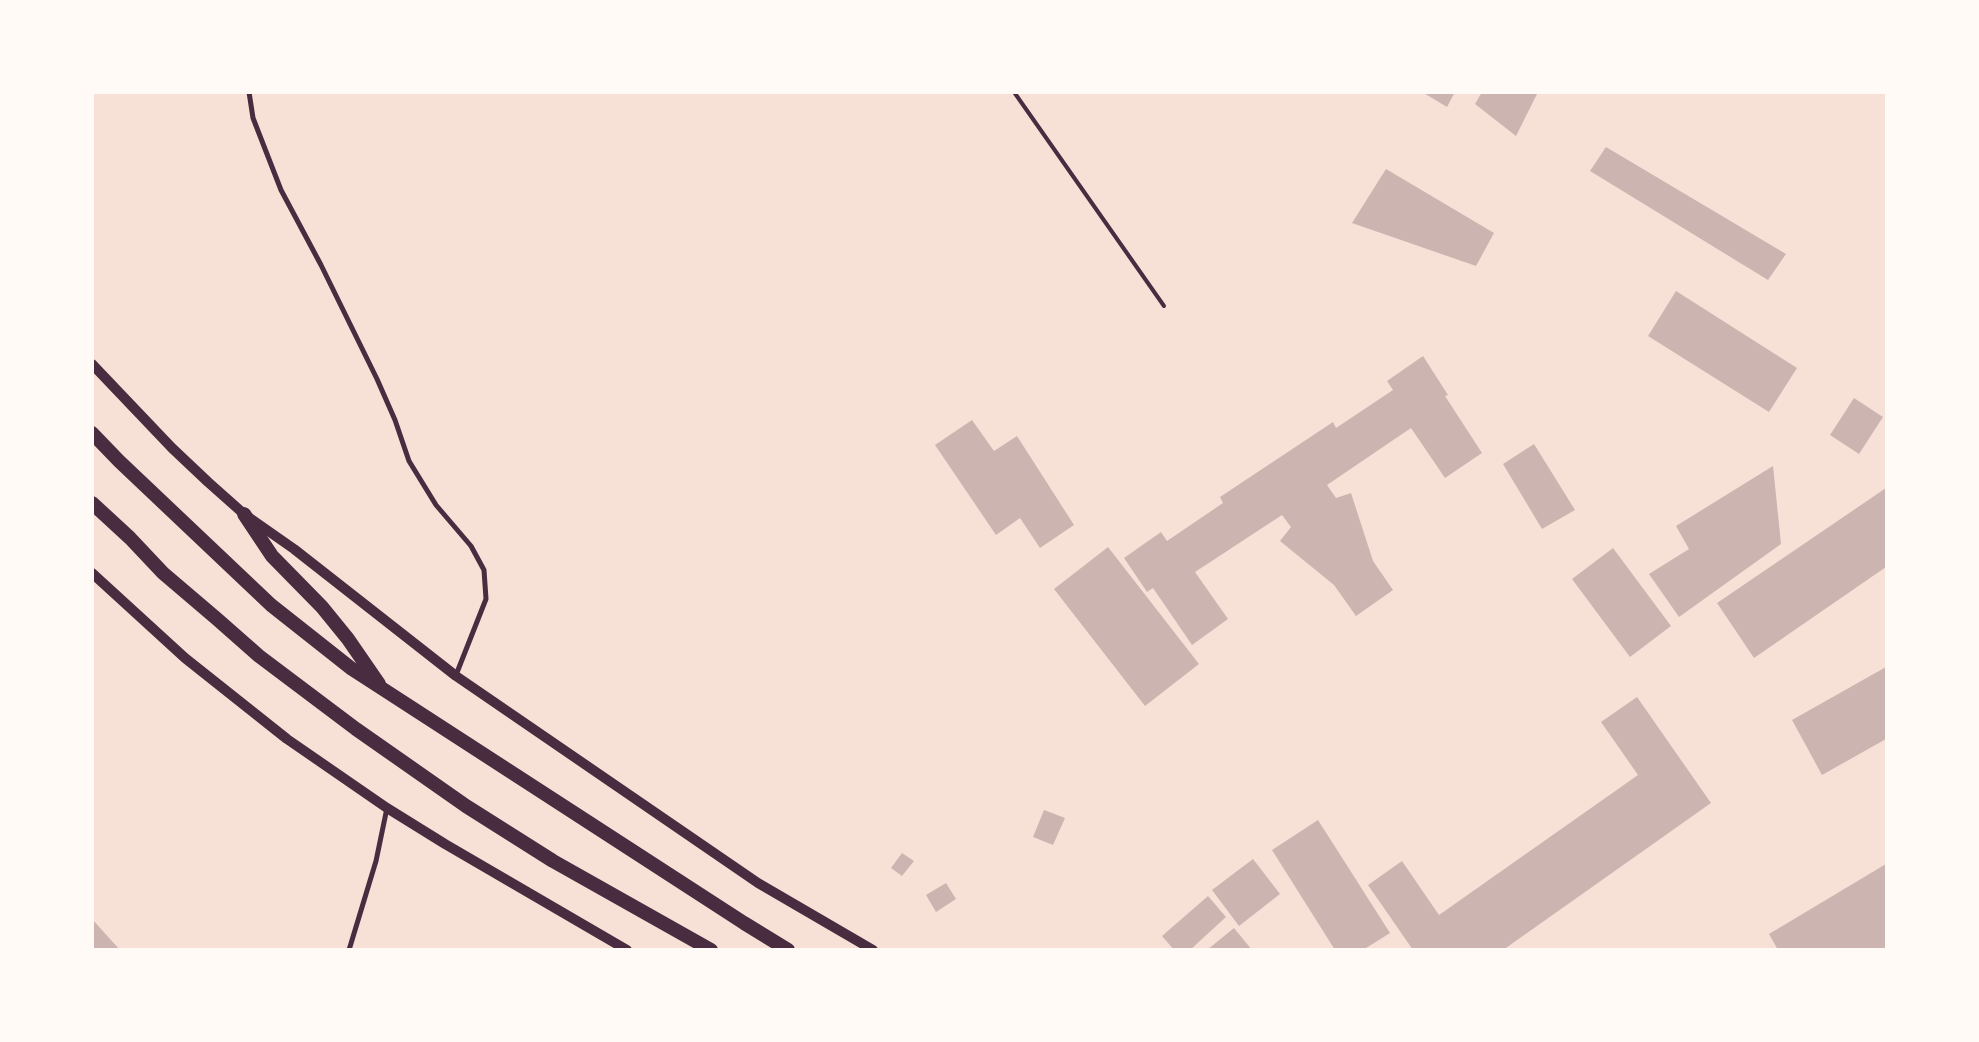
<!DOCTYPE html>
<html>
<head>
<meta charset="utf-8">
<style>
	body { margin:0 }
	#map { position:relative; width:1979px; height:1042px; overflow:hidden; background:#f7e1d7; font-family:Commissioner,sans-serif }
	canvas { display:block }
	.frame { position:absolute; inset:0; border:94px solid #fffaf5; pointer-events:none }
</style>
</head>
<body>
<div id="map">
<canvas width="1979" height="1042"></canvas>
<div class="frame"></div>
</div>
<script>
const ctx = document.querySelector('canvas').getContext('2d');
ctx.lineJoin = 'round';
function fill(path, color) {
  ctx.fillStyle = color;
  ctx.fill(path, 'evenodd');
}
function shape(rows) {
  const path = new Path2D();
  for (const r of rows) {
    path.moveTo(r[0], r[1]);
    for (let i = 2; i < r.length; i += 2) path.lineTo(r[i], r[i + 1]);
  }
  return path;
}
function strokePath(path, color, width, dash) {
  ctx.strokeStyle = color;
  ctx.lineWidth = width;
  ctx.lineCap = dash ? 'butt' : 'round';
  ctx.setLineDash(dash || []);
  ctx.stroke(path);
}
fill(shape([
	[1422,92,1455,92,1447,107],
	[1482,92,1538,92,1516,136,1475,104],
	[1606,147,1786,254,1768,280,1590,171],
	[1386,169,1494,233,1476,266,1352,223],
	[1676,291,1797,368,1769,412,1648,336],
	[1423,356,1448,395,1445,396,1482,453,1445,478,1411,428,1327,485,1336,498,1351,493,1373,561,1393,590,1356,616,1334,585,1280,541,1291,527,1282,515,1195,572,1228,619,1192,645,1153,588,1147,592,1124,558,1161,532,1167,541,1223,503,1220,497,1333,422,1336,428,1393,390,1387,381],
	[1854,398,1883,417,1859,454,1830,435],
	[972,420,994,451,1017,436,1074,525,1040,548,1020,518,996,535,935,445],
	[1534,444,1575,510,1542,529,1503,464],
	[1773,466,1781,544,1679,617,1649,574,1689,549,1676,526],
	[1886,488,1886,567,1754,658,1717,603],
	[1108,547,1199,664,1145,706,1054,589],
	[1613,548,1671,626,1630,657,1572,579],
	[1886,667,1886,739,1822,775,1792,720],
	[1637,697,1711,803,1503,950,1413,950,1368,885,1402,861,1439,915,1638,775,1601,722],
	[1044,810,1065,818,1053,845,1033,837],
	[1318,820,1390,933,1363,950,1335,950,1272,850],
	[902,853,914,861,902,876,891,868],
	[1253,859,1280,894,1239,926,1212,890],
	[1886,864,1886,950,1778,950,1769,934],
	[946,883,956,899,936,912,926,895],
	[1208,896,1226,917,1190,950,1174,950,1162,936],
	[92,919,120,950,92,950],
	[1234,928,1252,950,1207,950]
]), '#ccb4b1');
strokePath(shape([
	[1014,92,1164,306]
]), '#4a2c40', 4);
strokePath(shape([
	[249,92,253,118,281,190,321,265,377,379,395,420,409,461,436,505,471,546,484,570,486,599,456,675],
	[349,950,376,861,387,808]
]), '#4a2c40', 5);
strokePath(shape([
	[92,364,172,448,208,482,244,514,294,549,456,676,758,883,873,950],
	[92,573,185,658,287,739,387,808,445,844,627,950]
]), '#4a2c40', 10);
strokePath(shape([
	[92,433,119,461,271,605,352,669,744,923,788,950],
	[92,503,130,538,163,573,217,619,259,656,356,729,466,806,553,861,711,950],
	[244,514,272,556,322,607,348,639,379,684]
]), '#4a2c40', 14);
</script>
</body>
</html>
